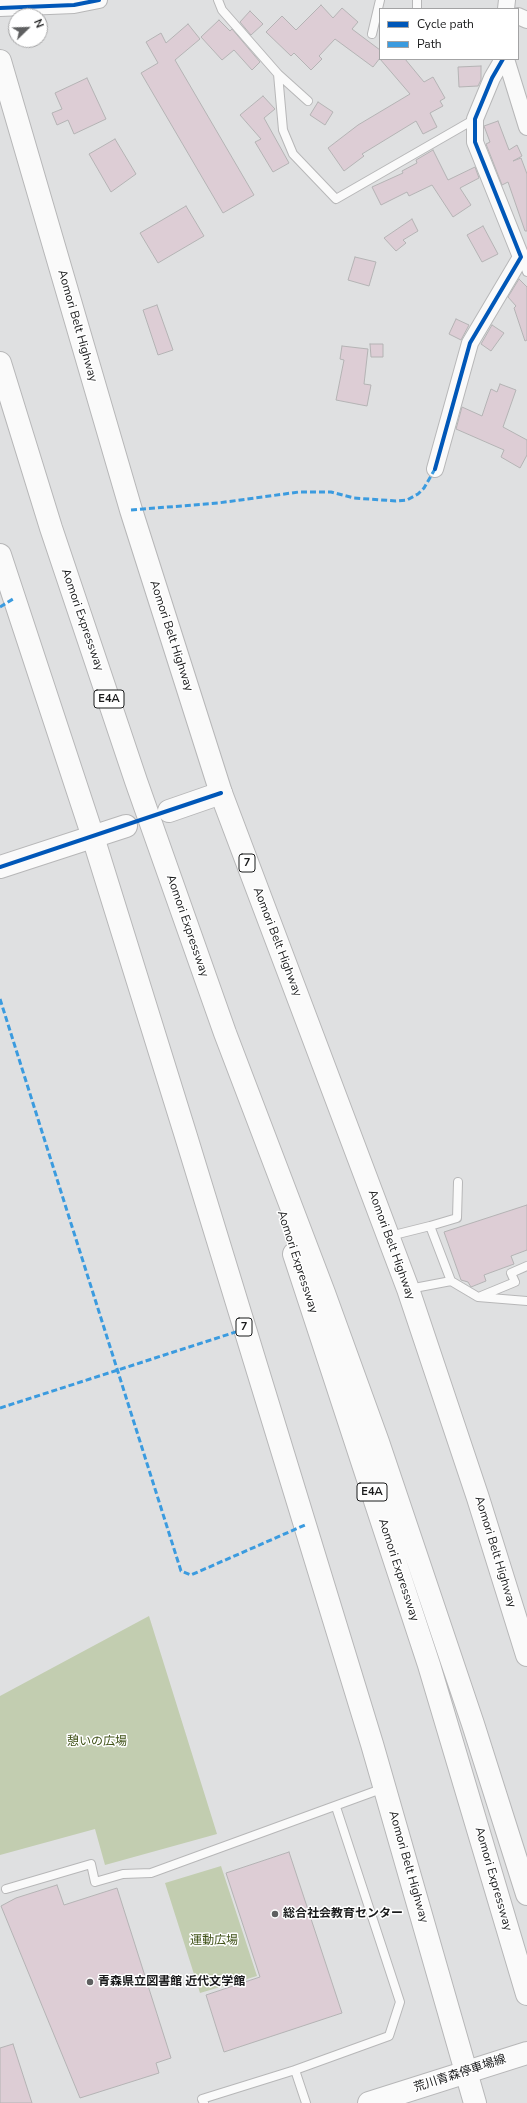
<!DOCTYPE html>
<html>
<head>
<meta charset="utf-8">
<style>
	body { margin:0 }
	#map { position:relative; width:527px; height:2103px; overflow:hidden; background:#dfe0e1; font-family:"Nunito Sans",sans-serif }
	canvas { display:block }
	.legend { position:absolute; left:379px; top:8px; width:140px; height:52px; box-sizing:border-box; background:#fff; border:1px solid #a3a3a4; margin:0; padding:5px 7px; list-style:none; font-size:12px; color:#191a1b }
	.legend li { display:flex; align-items:center; gap:8px; height:20px }
	.legend b { width:20px; border:1px solid #a3a3a4 }
	.north { position:absolute; left:8px; top:8px; width:40px; height:40px; box-sizing:border-box; background:#fff; border:1px solid #a3a3a4; border-radius:50%; rotate:67deg; font-size:11px; font-weight:700; line-height:16px; text-align:center; color:#191a1b }
	.north::after { content:''; display:block; margin:auto; width:14px; height:18px; background:#5e5f60; clip-path:polygon(50% 0,100% 100%,50% 72%,0 100%) }
</style>
</head>
<body>
<div id="map">
<canvas width="527" height="2103"></canvas>
<ul class="legend">
<li><b style="height:5px;background:#0057b8"></b>Cycle path</li>
<li><b style="height:5px;background:#3b9bdf"></b>Path</li>
</ul>
<div class="north">N</div>
</div>
<script>
const ctx = document.querySelector('canvas').getContext('2d');
ctx.lineJoin = 'round';
function fill(path, color) {
  ctx.fillStyle = color;
  ctx.fill(path, 'evenodd');
}
function shape(rows) {
  const path = new Path2D();
  for (const r of rows) {
    path.moveTo(r[0], r[1]);
    for (let i = 2; i < r.length; i += 2) path.lineTo(r[i], r[i + 1]);
  }
  return path;
}
function strokePath(path, color, width, dash) {
  ctx.strokeStyle = color;
  ctx.lineWidth = width;
  ctx.lineCap = dash ? 'butt' : 'round';
  ctx.setLineDash(dash || []);
  ctx.stroke(path);
}
function write(font, color, halo, rows, align = 'center') {
  ctx.font = font + ' "Nunito Sans","Noto Sans JP",sans-serif';
  ctx.lineWidth = 3;
  ctx.setLineDash([]);
  ctx.textBaseline = 'middle';
  ctx.strokeStyle = halo;
  ctx.fillStyle = color;
  for (const [text, x, y, turn = 0] of rows) {
    ctx.save();
    ctx.translate(x, y);
    ctx.rotate((+turn || 0) * Math.PI / 180);
    ctx.textAlign = isNaN(turn) ? turn : align;
    if (halo) ctx.strokeText(text, 0, 0);
    ctx.fillText(text, 0, 0);
    ctx.restore();
  }
}
fill(shape([
	[149,1616,217,1834,105,1865,95,1829,0,1855,0,1696],
	[221,1866,257,1976,200,1993,165,1883]
]), '#c2cdb0');
const building = shape([
	[321,5,333,18,342,8,358,22,352,29,380,50,380,58,373,67,335,39,319,56,322,59,311,70,294,53,291,56,266,32,282,16,296,30,321,5],
	[250,11,263,24,251,35,240,22,250,11],
	[219,20,230,31,232,29,260,62,252,70,234,50,222,60,201,37,219,20],
	[188,24,200,39,175,60,254,195,223,213,141,73,158,63,146,42,161,33,166,43,188,24],
	[380,59,405,59,424,82,433,77,445,98,440,101,443,106,430,113,437,127,423,134,416,121,362,154,364,156,344,171,328,148,358,125,410,94,380,59],
	[481,66,481,80,478,86,459,87,458,67,481,66],
	[87,78,106,119,74,134,68,120,57,125,52,113,62,109,55,93,87,78],
	[263,96,275,109,264,118,289,163,273,172,255,142,261,139,240,115,263,96],
	[318,102,333,112,325,125,310,115,318,102],
	[498,121,509,150,517,145,522,156,513,161,521,158,527,174,527,231,525,231,508,182,502,185,486,144,490,142,484,126,498,121],
	[115,139,136,174,111,192,89,154,115,139],
	[433,150,448,180,475,167,479,178,460,188,471,205,453,217,432,185,409,196,407,192,381,205,372,187,403,173,402,171,417,163,416,160,433,150],
	[186,206,204,236,158,263,140,233,186,206],
	[412,219,418,231,403,240,406,243,396,251,384,238,412,219],
	[483,226,498,254,482,262,467,235,483,226],
	[355,257,376,262,369,286,348,280,355,257],
	[519,279,527,287,527,340,525,341,514,308,516,306,508,297,519,279],
	[157,305,173,350,158,355,143,310,157,305],
	[456,319,469,325,461,340,449,334,456,319],
	[492,325,504,333,491,351,481,344,492,325],
	[370,344,383,344,383,357,371,357,370,344],
	[342,346,368,349,364,384,371,385,367,406,336,400,344,360,340,359,342,346],
	[500,384,516,390,503,427,527,440,527,455,520,468,501,457,504,450,456,429,462,407,482,416,491,389,497,392,500,384],
	[527,1205,527,1250,511,1256,514,1264,484,1275,486,1281,471,1287,468,1282,461,1280,444,1232,527,1205],
	[289,1852,342,2013,224,2052,206,1995,260,1977,226,1873,289,1852],
	[57,1885,64,1905,117,1888,171,2058,156,2063,159,2073,80,2098,1,1906,16,1898,57,1885],
	[13,2044,32,2103,0,2103,0,2048,13,2044]
]);
fill(building, '#ddcdd5');
strokePath(building, '#b4b3b4', 1);
const lane = shape([
	[218,0,222,10,278,74,308,101],
	[417,9,417,0],
	[372,34,380,0],
	[278,74,283,130,293,154,336,199,475,119],
	[522,258,527,272],
	[430,1226,457,1218,458,1182],
	[390,1236,430,1226,451,1281,409,1289],
	[451,1281,478,1297,527,1301],
	[481,1296,515,1282,511,1273,527,1266],
	[6,1889,91,1864,95,1882,123,1874,151,1873,384,1788],
	[295,2070,389,2036,400,2002,336,1807],
	[204,2103,202,2099,295,2070,306,2103]
]);
const street = shape([
	[0,8,74,5,99,0],
	[506,9,507,0],
	[518,16,527,20],
	[506,59,527,127],
	[435,469,470,343,521,257,475,142,475,119,492,78,503,59]
]);
const secondary = shape([
	[169,811,221,793],
	[0,867,126,826],
	[369,2103,527,2053]
]);
const highway = shape([
	[0,61,131,510,221,793,408,1289,478,1498,527,1655],
	[0,363,51,528,136,781,225,1033,324,1293,378,1442,473,1724,527,1894],
	[0,555,93,837,185,1133,372,1744,475,2103],
	[294,1254,429,1665,527,1994]
]);
strokePath(lane, '#b7b7b8', 10);
strokePath(street, '#b7b7b8', 18);
strokePath(secondary, '#b7b7b8', 24);
strokePath(highway, '#b7b7b8', 24);
strokePath(lane, '#fafafa', 8);
strokePath(street, '#fafafa', 16);
strokePath(secondary, '#fafafa', 22);
strokePath(highway, '#fafafa', 22);
strokePath(shape([
	[131,510,218,503,299,492,331,492,354,498,396,501,407,500,418,494,424,488,435,469],
	[0,607,13,599],
	[0,999,181,1571,191,1575,305,1525],
	[0,1408,245,1329]
]), '#3b9bdf', 3, [6, 3]);
strokePath(shape([
	[0,8,74,5,99,0],
	[435,469,470,343,521,257,475,142,475,119,492,78,503,59],
	[0,867,221,793]
]), '#0057b8', 4);
for (const [x, y, r, color] of [
	[275,1914,4,"#5e5f60"],
	[90,1982,4,"#5e5f60"]
]) {
  const dot = new Path2D();
  dot.arc(x, y, r, 0, 2 * Math.PI);
  ctx.fillStyle = color;
  ctx.fill(dot);
  strokePath(dot, '#fff', 1.5);
}
for (const [x, y, w] of [
	[109,699,30],
	[247,863,16],
	[244,1327,16],
	[372,1492,30]
]) {
  const box = new Path2D();
  box.roundRect(x - w / 2, y - 9, w, 18, 3);
  ctx.fillStyle = '#fff';
  ctx.fill(box);
  strokePath(box, '#191a1b', 1);
}
write('bold 11px', '#191a1b', null, [
	["E4A",109,699],
	["7",247,863],
	["7",244,1327],
	["E4A",372,1492]
]);
write('12px', '#191a1b', '#fff', [
	["Aomori Belt Highway",77,326,74],
	["Aomori Expressway",82,620,71],
	["Aomori Belt Highway",171,636,72],
	["Aomori Expressway",187,926,71],
	["Aomori Belt Highway",277,942,69],
	["Aomori Belt Highway",391,1245,70],
	["Aomori Expressway",297,1262,72],
	["Aomori Belt Highway",495,1552,73],
	["Aomori Expressway",398,1570,72],
	["Aomori Belt Highway",408,1867,74],
	["Aomori Expressway",493,1879,74],
	["荒川青森停車場線",460,2074,-18]
]);
write('12px', '#3f5117', '#fff', [
	["憩いの広場",97,1742],
	["運動広場",214,1941]
]);
write('bold 12px', '#191a1b', '#fff', [
	["総合社会教育センター",283,1914],
	["青森県立図書館 近代文学館",98,1982]
], 'left');
</script>
</body>
</html>
